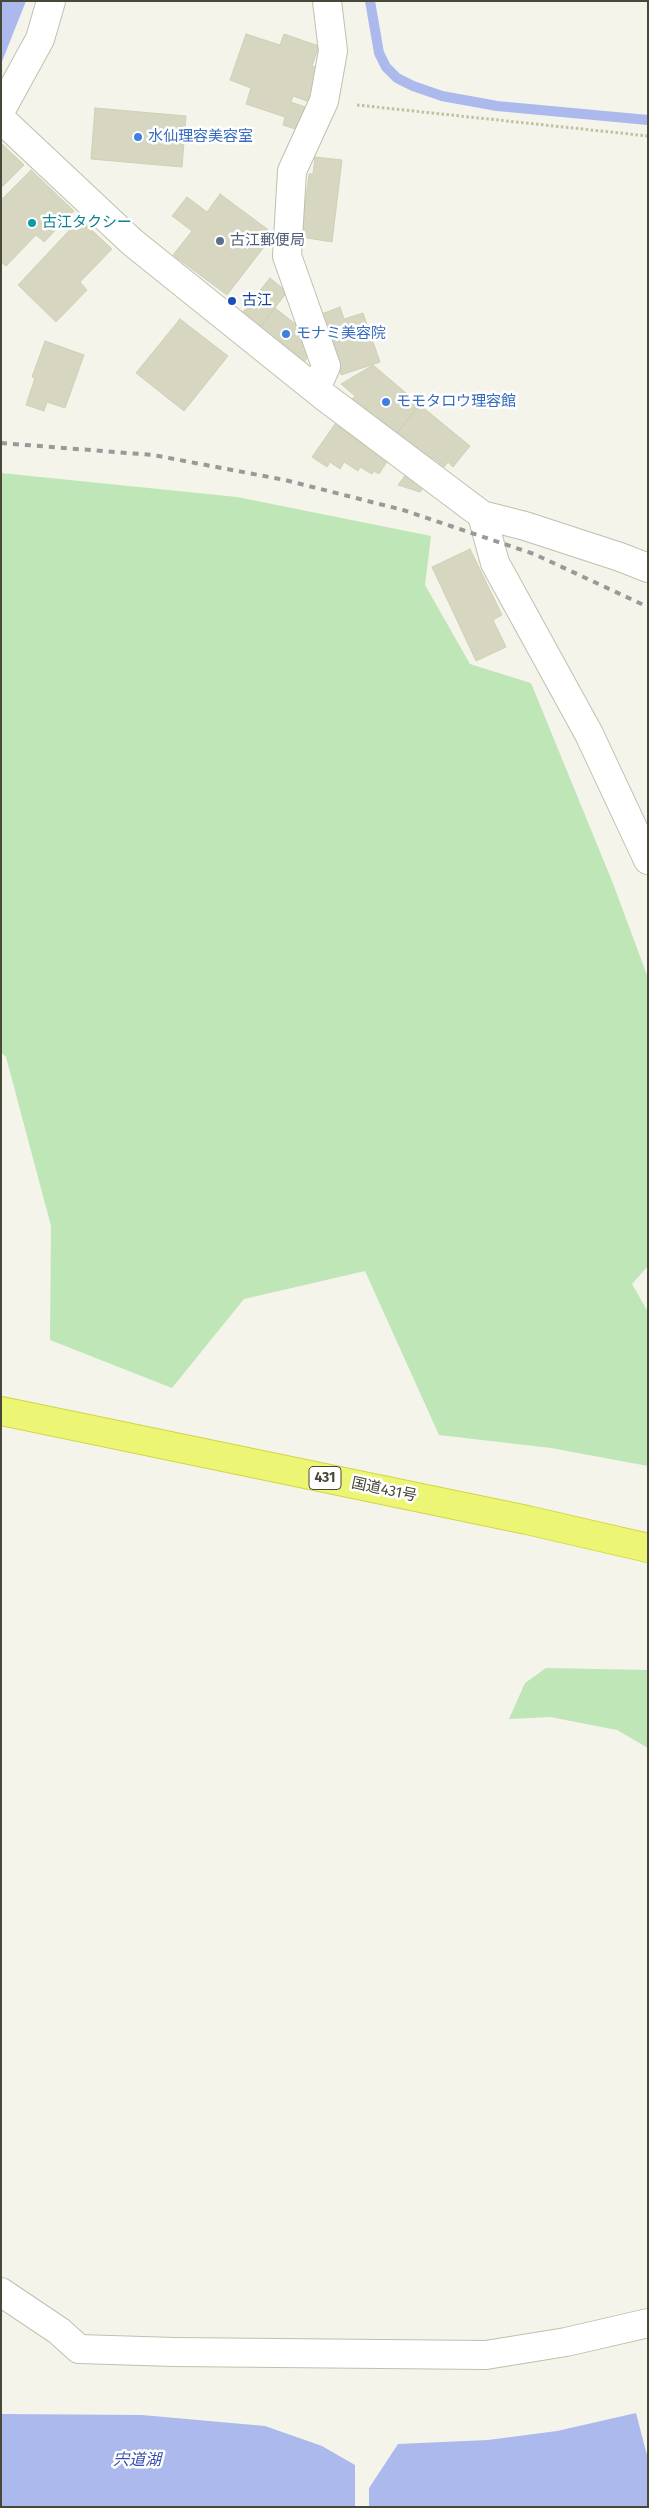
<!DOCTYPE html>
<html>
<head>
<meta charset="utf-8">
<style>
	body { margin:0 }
	#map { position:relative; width:649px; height:2508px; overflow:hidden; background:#f4f4eb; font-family:"Fira Sans",sans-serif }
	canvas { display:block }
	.frame { position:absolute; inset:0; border:2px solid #484839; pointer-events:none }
</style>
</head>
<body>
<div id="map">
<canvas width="649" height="2508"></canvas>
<div class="frame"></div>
</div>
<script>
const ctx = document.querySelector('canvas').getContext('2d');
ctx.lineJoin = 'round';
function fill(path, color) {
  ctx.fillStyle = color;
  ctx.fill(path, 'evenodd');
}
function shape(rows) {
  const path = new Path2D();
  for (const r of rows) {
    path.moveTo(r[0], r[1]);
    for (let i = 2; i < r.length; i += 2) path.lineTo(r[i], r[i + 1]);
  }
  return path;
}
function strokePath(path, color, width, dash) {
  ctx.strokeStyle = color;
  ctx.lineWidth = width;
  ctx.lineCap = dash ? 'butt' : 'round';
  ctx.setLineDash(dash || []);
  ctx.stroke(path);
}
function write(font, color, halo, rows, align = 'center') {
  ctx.font = font + ' "Fira Sans","Noto Sans JP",sans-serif';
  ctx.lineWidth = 5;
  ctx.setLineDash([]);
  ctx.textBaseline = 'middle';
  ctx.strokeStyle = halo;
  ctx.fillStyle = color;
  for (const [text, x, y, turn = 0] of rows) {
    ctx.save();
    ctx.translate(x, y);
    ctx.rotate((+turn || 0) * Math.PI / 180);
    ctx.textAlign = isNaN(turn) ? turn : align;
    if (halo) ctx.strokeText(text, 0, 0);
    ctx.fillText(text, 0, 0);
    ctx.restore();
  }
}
fill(shape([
	[1,473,237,497,431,536,425,585,470,664,531,683,614,886,648,978,648,1266,632,1284,648,1312,648,1466,551,1448,439,1435,365,1271,244,1299,172,1388,50,1340,51,1226,6,1057,1,1052],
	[546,1668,648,1670,648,1748,617,1730,550,1717,509,1719,525,1683]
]), '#bee6b7');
fill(shape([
	[1,1,26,1,1,64],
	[636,2413,648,2459,648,2507,369,2507,369,2488,398,2444,488,2440,557,2431],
	[1,2414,142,2415,265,2426,322,2446,355,2465,355,2507,1,2507]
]), '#acb9ed');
strokePath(shape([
	[370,1,379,53,386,67,397,78,413,86,442,96,497,106,648,120]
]), '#acb9ed', 10);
const building = shape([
	[246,34,280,45,284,34,319,46,312,66,320,69,309,102,293,96,291,102,305,107,298,130,283,125,285,117,246,104,251,88,230,80,246,34],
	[95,108,186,116,182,167,91,159,95,108],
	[1,143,24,165,1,188,1,143],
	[315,157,342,160,332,242,301,237,309,174,313,174,315,157],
	[31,170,74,211,44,242,36,235,6,266,1,262,1,200,31,170],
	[220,194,274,234,227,295,173,255,192,231,172,216,187,197,207,212,220,194],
	[80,219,112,249,80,282,87,290,56,322,18,285,80,219],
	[270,278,287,292,260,327,242,313,270,278],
	[340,307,344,319,363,313,380,362,341,375,319,315,340,307],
	[275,308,307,333,315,348,303,363,259,328,275,308],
	[180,319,228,356,184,411,136,373,180,319],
	[45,341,84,355,65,408,47,402,44,411,26,405,35,378,32,377,45,341],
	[373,365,420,405,395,435,351,400,355,396,341,384,373,365],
	[420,405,470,446,453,467,448,462,444,467,433,458,428,462,395,435,420,405],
	[335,424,388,460,379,474,374,471,372,474,360,467,358,471,344,462,340,469,330,462,327,467,312,457,335,424],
	[407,473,425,485,420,492,398,485,407,473],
	[470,549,502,615,493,620,506,647,476,661,432,567,470,549]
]);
fill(building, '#d6d6c1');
strokePath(building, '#d0d0b5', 1);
const street = shape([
	[1,110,40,39,51,1],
	[1,119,132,242,325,397,482,515,525,526,620,557,648,568],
	[316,389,326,366,287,256,292,171,324,101,333,51,327,1],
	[482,515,495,563,589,734,648,860],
	[1,2292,59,2331,79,2349,174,2352,486,2355,566,2342,648,2323]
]);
const highway = shape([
	[1,1411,527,1520,648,1548]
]);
strokePath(street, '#bfc0ae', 30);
strokePath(highway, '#d1d545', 30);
strokePath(shape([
	[357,105,648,136]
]), '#bfc1a0', 3, [2.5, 2.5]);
strokePath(street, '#fff', 28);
strokePath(highway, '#edf575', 28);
strokePath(shape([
	[1,443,153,455,285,480,403,510,534,554,648,607]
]), '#999', 4, [6, 6]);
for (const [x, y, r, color] of [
	[138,137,5,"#3f7fe0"],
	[32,223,5,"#0f9aa8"],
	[220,241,5,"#5c6f8a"],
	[232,301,5,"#1a4fb4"],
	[286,334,5,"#3f7fe0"],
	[386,402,5,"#3f7fe0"]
]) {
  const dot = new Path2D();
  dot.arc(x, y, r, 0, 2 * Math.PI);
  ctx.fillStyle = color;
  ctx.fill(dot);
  strokePath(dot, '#fff', 2);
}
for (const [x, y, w] of [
	[325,1478,32]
]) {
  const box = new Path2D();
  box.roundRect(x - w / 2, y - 11.5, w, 23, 4);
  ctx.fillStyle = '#fff';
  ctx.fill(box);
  strokePath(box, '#484839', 1);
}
write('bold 14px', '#484839', null, [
	["431",325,1478]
]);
write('15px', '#366cbe', '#fff', [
	["水仙理容美容室",148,137],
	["モナミ美容院",296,334],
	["モモタロウ理容館",396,402]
], 'left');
write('15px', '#0d838f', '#fff', [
	["古江タクシー",42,223]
], 'left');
write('15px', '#4e5e75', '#fff', [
	["古江郵便局",230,241]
], 'left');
write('15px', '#164399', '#fff', [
	["古江",242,301]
], 'left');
write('15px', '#484839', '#fff', [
	["国道431号",384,1490,12]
]);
write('italic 16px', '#384eaf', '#fff', [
	["宍道湖",137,2461]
]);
</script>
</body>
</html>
